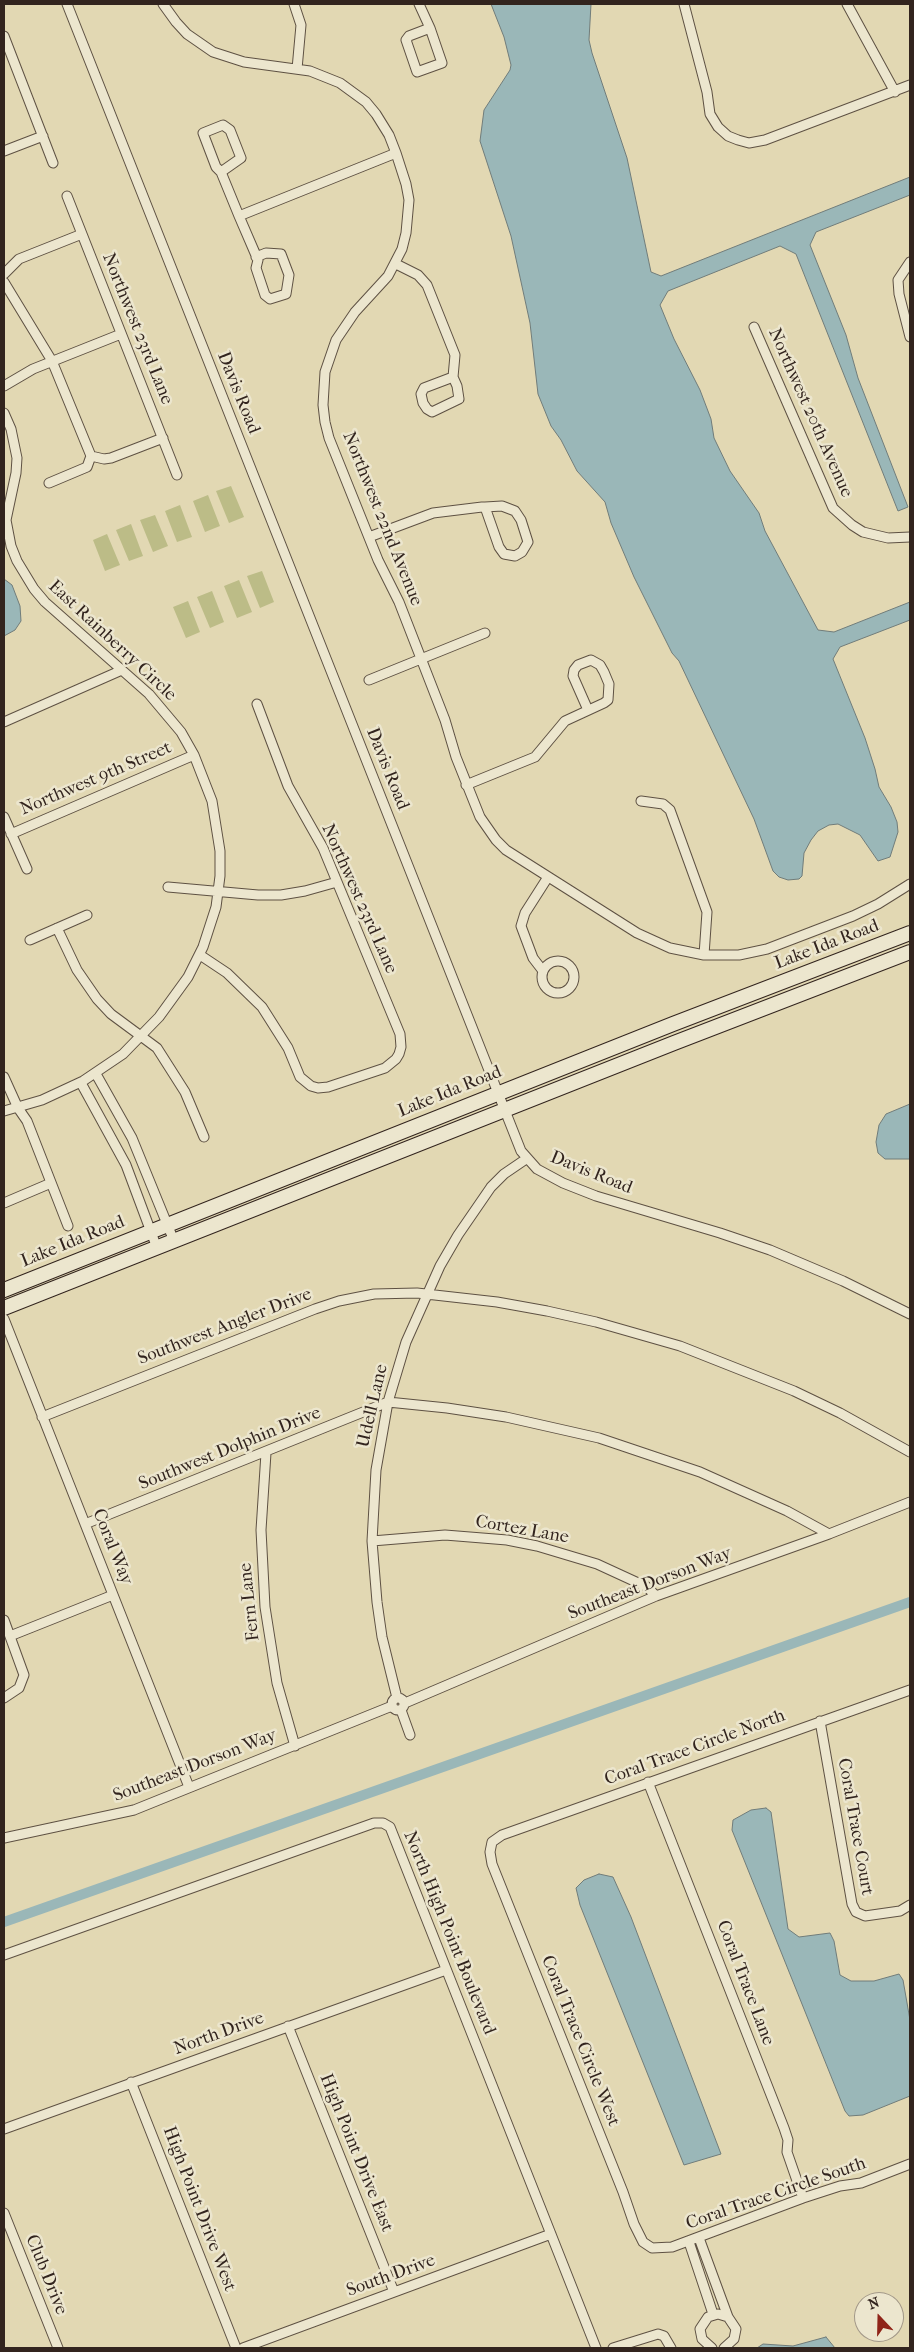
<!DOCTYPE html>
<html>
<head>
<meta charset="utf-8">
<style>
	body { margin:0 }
	#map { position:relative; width:914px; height:2352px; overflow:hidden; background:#e2d8b3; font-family:"IM FELL French Canon",serif }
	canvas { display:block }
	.frame { position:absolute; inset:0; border:5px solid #32241e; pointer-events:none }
	.north { position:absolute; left:854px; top:2292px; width:50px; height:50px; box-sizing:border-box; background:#ece6ce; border:1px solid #a29888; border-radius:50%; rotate:339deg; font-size:14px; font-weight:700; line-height:20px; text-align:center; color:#32241e }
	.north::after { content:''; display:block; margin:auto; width:18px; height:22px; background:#8f2418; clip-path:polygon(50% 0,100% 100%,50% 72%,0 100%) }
</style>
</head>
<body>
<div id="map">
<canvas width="914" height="2352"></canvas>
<div class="frame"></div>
<div class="north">N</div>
</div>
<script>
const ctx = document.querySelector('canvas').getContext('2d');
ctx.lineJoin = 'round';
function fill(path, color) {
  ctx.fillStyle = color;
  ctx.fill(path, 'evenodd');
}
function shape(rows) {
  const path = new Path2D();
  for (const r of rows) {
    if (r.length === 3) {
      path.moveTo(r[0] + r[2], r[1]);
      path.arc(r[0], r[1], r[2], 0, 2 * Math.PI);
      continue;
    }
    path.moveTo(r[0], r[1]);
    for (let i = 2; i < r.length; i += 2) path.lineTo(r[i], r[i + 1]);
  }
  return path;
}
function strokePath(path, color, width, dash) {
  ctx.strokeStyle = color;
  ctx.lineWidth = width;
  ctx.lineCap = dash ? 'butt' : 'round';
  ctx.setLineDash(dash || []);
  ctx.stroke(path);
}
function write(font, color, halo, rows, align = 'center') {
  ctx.font = font + ' "IM FELL French Canon",serif';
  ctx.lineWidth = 5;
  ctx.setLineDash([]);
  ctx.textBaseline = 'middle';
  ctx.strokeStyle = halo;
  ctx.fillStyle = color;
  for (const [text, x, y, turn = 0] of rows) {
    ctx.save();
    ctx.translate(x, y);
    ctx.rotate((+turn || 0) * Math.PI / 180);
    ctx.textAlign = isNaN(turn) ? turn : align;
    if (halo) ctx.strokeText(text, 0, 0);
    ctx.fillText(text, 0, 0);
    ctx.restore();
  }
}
fill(shape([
	[231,486,244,517,229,523,216,491],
	[208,495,220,526,205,532,193,501],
	[180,505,192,537,177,542,165,511],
	[155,515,168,546,153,552,140,520],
	[131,524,143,556,129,561,116,530],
	[107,534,120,565,105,571,93,540],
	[262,571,274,602,260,608,247,576],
	[239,580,252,612,237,618,224,586],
	[212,591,224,622,210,628,197,597],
	[188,601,200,632,186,638,173,607]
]), '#bcbc87');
const water = shape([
	[491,4,591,4,589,40,592,53,627,158,651,272,661,276,910,177,910,195,816,232,810,245,846,335,858,378,908,507,898,511,796,254,780,246,668,291,660,305,674,339,700,390,711,419,714,438,730,471,759,513,765,531,818,630,834,632,910,602,910,620,840,647,833,659,865,738,875,769,879,787,891,807,897,822,898,832,890,857,878,861,860,835,838,824,829,825,818,831,811,840,804,853,802,876,799,879,788,880,779,877,773,871,754,819,679,661,672,653,634,577,611,523,605,502,577,471,561,440,551,426,538,394,530,323,511,236,480,141,484,110,510,70,511,65,504,37,491,4],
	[4,579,12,585,20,606,21,621,15,630,4,636,4,579],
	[910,1104,910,1159,885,1159,878,1153,876,1142,879,1125,886,1114,910,1104],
	[766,1808,771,1812,788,1929,799,1937,830,1933,834,1941,840,1975,851,1981,874,1981,899,1974,903,1980,910,2020,910,2096,863,2115,849,2116,845,2111,732,1830,733,1820,751,1810,766,1808],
	[599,1874,613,1877,631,1917,721,2154,684,2165,580,1905,576,1888,584,1880,599,1874],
	[826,2337,835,2348,757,2348,763,2344,793,2346,826,2337]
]);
fill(water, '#9ab7b8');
strokePath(water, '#707c7a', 1);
strokePath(shape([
	[4,1922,910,1602]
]), '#9ab7b8', 10);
const street = shape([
	[67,4,521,1151,537,1169,563,1183,596,1196,720,1233,770,1250,843,1281,910,1314],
	[163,4,176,22,187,34,213,52,244,62,310,71,340,83,366,102,376,114,389,135,396,153,406,184,409,200,406,233,402,249,388,276,355,312,336,340,325,372,323,405,325,422,329,438,378,560,399,602,445,720,456,757,480,817,496,840,506,850,637,933,670,948,704,955,739,955,767,949,853,916,878,904,910,884],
	[294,4,301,25,297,69],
	[419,4,430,28,442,63,417,72,406,40,409,36,430,28],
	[684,4,707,92,710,114,718,127,728,136,738,140,749,143,765,140,910,85],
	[847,4,895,92],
	[4,36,53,163],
	[4,151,43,136],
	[221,172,241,158,230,130,223,125,203,133,216,167,221,172,239,216,258,260,256,268,265,295,270,299,286,294,289,275,281,254,266,253,256,257],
	[67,196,177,475],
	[239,216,396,153],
	[910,262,898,280,899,294,910,337],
	[396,264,418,275,427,285,455,355,453,377,457,386,459,399,432,412,427,409,423,403,421,394,424,388,453,377],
	[4,274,19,259,82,234],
	[4,282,52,361,91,456],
	[754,327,833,508,852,525,863,532,888,538,910,537],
	[4,386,33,369,121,334],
	[4,413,11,429,17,458,16,473,6,520,11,546,17,561,34,589,45,602,149,694,181,732,194,755,212,801,220,851,220,876,216,907,203,947,188,977,159,1017,123,1054,83,1081,42,1100,4,1111],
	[91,456,104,459,111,458,163,438],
	[49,483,87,467,91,456],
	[369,537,433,513,482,507,485,507,502,506,515,511,521,520,528,542,522,552,515,556,504,554,499,547,485,507],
	[369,680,485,633],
	[4,722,122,670],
	[466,785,535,757,565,721,604,703,608,700,609,684,604,672,600,665,591,660,578,665,574,670,573,676,588,710],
	[641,801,663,804,670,810,707,912,704,955],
	[4,817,27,869],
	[11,834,194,755],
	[168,887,258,895,281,895,305,891,337,882],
	[57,928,77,970,97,999,111,1014,157,1048,185,1092,204,1137],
	[30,940,87,915],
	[200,955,227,973,262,1007,288,1048,300,1077,311,1086,318,1088,328,1087,385,1068,396,1059,399,1054,401,1047,400,1034,323,848,288,786,257,704],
	[558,977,16],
	[543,971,533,958,521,926,525,913,548,877],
	[96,1074,132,1138,174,1241],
	[4,1077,18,1108,27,1121,68,1226],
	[81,1083,126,1165,157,1248],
	[4,1203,51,1183],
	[4,1319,189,1787],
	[42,1417,315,1309,339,1301,374,1294,417,1293,497,1302,547,1311,596,1322,680,1346,794,1391,840,1413,910,1452],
	[266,1453,261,1530,265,1607,277,1683,295,1746],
	[85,1524,388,1402,447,1408,506,1417,599,1438,700,1472,787,1511,829,1534],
	[372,1541,445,1535,507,1540,537,1546,597,1564,647,1587,656,1596],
	[4,1620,24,1675,19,1688,4,1698],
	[10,1636,113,1595],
	[910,1690,502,1835,492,1842,490,1852,492,1864,623,2192,634,2224,643,2242,652,2248,672,2247,803,2198,840,2186,861,2183,910,2164],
	[398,1704,6],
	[397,1698,382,1637,377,1602,372,1541,376,1470,388,1402,406,1342,440,1266,458,1235,491,1187,504,1174,526,1159],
	[405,1703,656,1596,829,1534,910,1502],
	[401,1710,410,1735],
	[820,1721,852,1904,856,1912,865,1916,900,1911,910,1905],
	[648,1782,784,2128,788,2140,787,2152,803,2198],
	[4,1838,134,1810,392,1706],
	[4,1955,374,1823,383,1823,390,1827,596,2348],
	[288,2026,394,2292],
	[131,2082,236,2348],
	[4,2129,446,1970],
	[4,2213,58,2348],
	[699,2238,728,2317],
	[689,2242,713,2314],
	[243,2348,551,2234],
	[613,2348,658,2334,664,2336,671,2348],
	[712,2348,702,2339,700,2329,708,2317,718,2314,728,2317,736,2329,734,2339,724,2348]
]);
const secondary = shape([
	[4,1290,673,1024,910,933],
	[4,1308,674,1043,910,952]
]);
strokePath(street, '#5e5143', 11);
strokePath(secondary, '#32241e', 16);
strokePath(street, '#ece6ce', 9);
strokePath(secondary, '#ece6ce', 14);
write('18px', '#32241e', '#ece6ce', [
	["Northwest 23rd Lane",137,329,68],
	["Davis Road",238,393,68],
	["Northwest 20th Avenue",810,413,66],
	["Northwest 22nd Avenue",382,519,68],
	["East Rainberry Circle",112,641,43],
	["Davis Road",387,769,68],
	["Northwest 9th Street",96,779,-23],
	["Northwest 23rd Lane",359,899,66],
	["Lake Ida Road",827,945,-21],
	["Lake Ida Road",450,1092,-22],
	["Davis Road",591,1173,22],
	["Lake Ida Road",73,1242,-22],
	["Southwest Angler Drive",225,1327,-21],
	["Udell Lane",373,1406,-77],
	["Southwest Dolphin Drive",230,1449,-22],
	["Cortez Lane",522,1530,10],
	["Coral Way",112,1547,68],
	["Southeast Dorson Way",650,1584,-21],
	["Fern Lane",250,1602,-96],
	["Coral Trace Circle North",695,1748,-20],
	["Southeast Dorson Way",195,1766,-21],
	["Coral Trace Court",855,1827,80],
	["North High Point Boulevard",449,1933,68],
	["Coral Trace Lane",745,1983,69],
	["North Drive",219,2034,-20],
	["Coral Trace Circle West",580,2041,68],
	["High Point Drive East",356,2153,68],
	["Coral Trace Circle South",776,2194,-19],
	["High Point Drive West",199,2209,69],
	["Club Drive",46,2275,68],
	["South Drive",391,2276,-20]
]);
</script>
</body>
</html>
